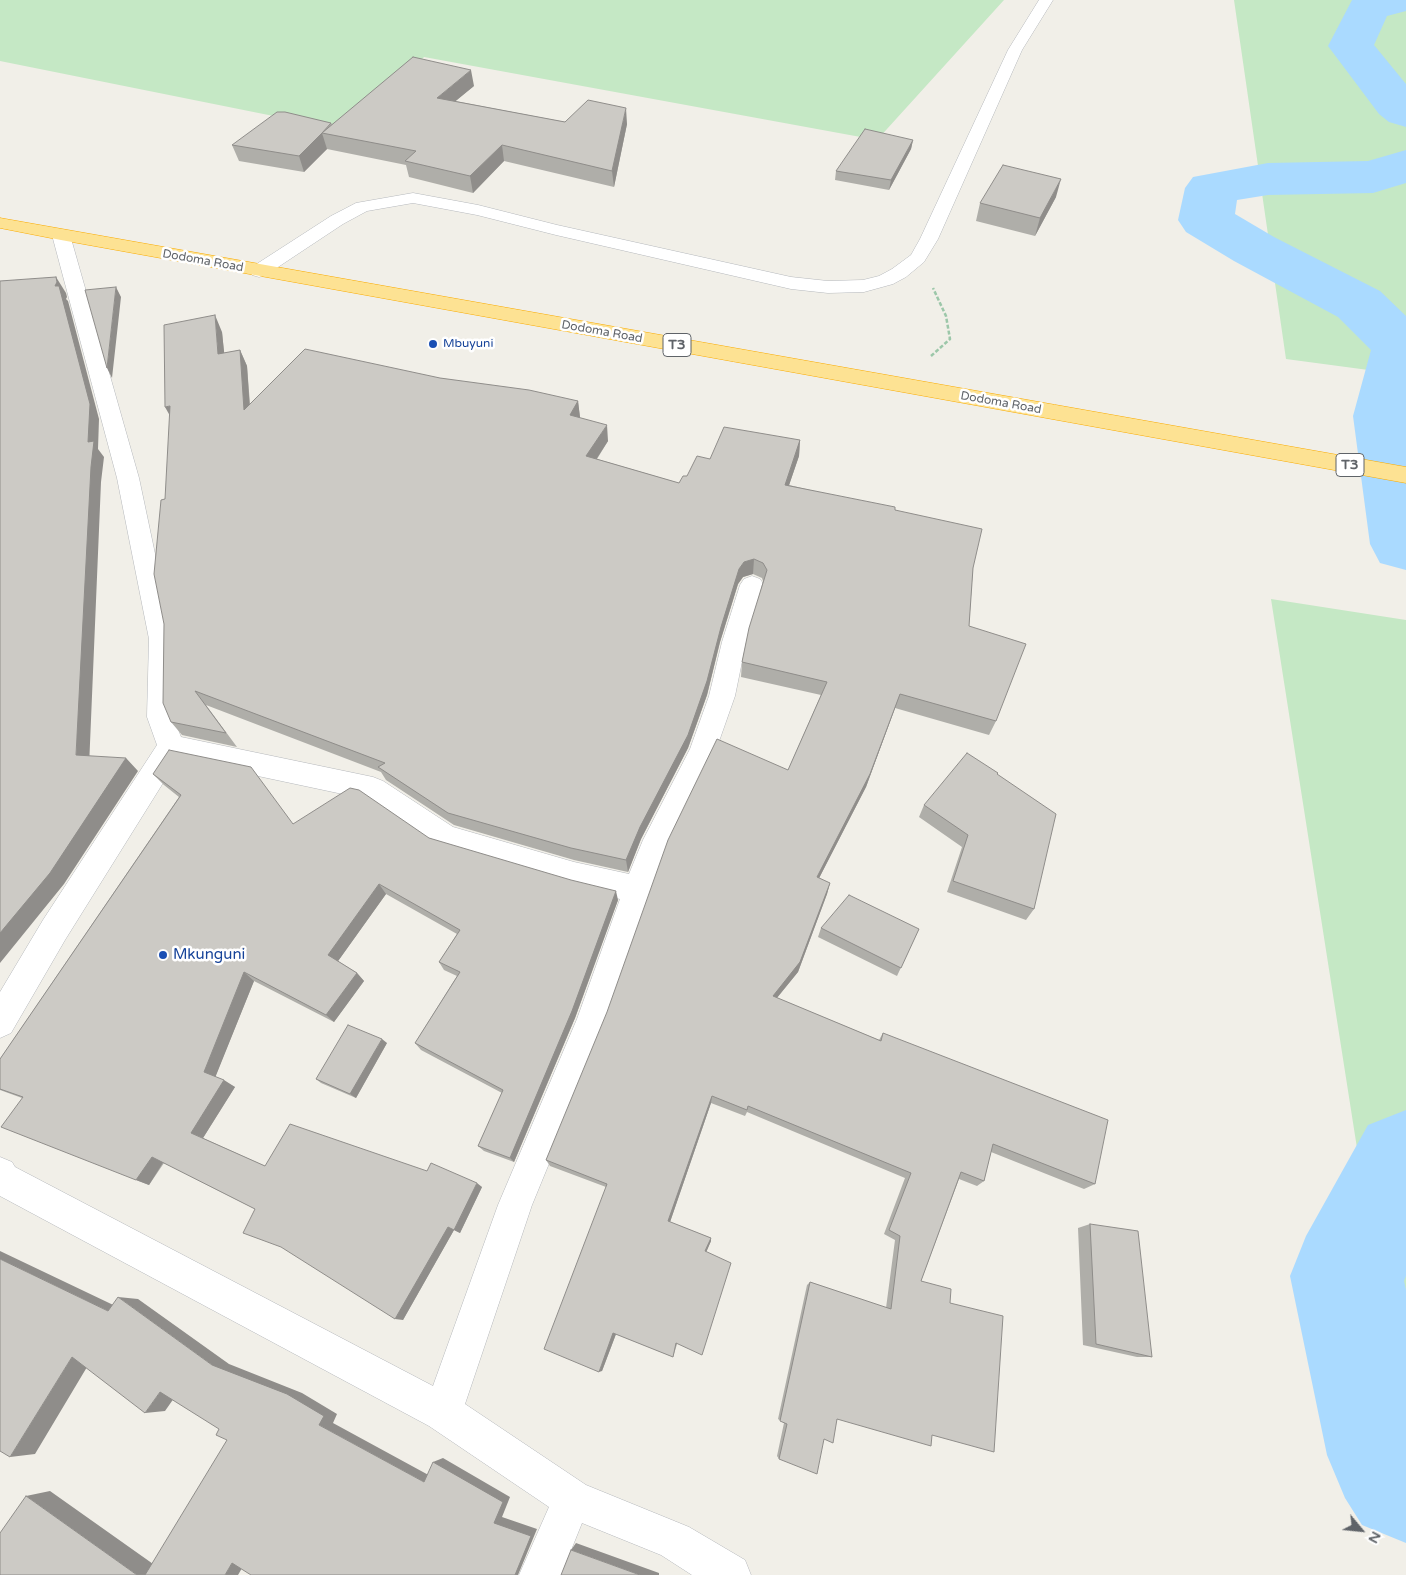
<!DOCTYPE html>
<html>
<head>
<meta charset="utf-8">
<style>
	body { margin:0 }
	#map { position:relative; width:1406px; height:1575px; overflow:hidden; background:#f1efe8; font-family:"Varela Round",sans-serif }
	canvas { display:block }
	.north { position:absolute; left:1336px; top:1505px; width:50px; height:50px; -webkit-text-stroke:4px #fff; paint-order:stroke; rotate:118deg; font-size:14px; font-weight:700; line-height:20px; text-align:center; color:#5f6368 }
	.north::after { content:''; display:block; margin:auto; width:18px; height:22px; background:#5f6368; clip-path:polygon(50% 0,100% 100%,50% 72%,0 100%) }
</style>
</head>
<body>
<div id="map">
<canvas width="1406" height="1575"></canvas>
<div class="north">N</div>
</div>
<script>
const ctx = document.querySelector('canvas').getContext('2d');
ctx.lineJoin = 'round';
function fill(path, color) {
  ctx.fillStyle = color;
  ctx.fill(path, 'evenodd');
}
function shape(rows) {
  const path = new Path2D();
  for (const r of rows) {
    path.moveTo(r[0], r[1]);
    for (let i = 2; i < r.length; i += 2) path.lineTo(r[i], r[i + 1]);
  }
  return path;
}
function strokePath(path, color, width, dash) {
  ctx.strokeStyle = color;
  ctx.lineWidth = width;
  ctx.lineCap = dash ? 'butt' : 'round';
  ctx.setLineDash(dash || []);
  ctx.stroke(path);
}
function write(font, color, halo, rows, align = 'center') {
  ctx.font = font + ' "Varela Round",sans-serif';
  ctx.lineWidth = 5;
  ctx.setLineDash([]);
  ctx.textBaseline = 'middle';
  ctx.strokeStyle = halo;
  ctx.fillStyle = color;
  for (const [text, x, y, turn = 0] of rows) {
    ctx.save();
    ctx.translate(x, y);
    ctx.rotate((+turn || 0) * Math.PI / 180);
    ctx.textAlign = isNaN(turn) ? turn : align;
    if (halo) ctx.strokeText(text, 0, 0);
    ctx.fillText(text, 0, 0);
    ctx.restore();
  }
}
fill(shape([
	[0,0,1004,0,877,140,424,57,353,132,0,61],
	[1234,0,1406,0,1406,375,1286,359],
	[1271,599,1406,620,1406,1461]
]), '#c5e8c5');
fill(shape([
	[1352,0,1406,0,1406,11,1387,16,1374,45,1406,84,1406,127,1389,122,1379,114,1328,46,1352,0],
	[1406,150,1406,183,1373,193,1268,195,1237,200,1235,214,1274,237,1380,291,1406,316,1406,570,1380,563,1370,544,1353,416,1371,350,1338,317,1234,261,1186,232,1178,220,1185,188,1193,177,1268,163,1368,161,1406,150],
	[1406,1110,1406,1276,1404,1281,1406,1290,1406,1543,1362,1525,1345,1498,1327,1455,1290,1276,1306,1236,1368,1125,1406,1110]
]), '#aadaff');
const street = shape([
	[1039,0,1053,0,1022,50,938,239,924,262,906,277,893,284,864,292,828,293,791,289,556,235,477,215,413,203,367,211,343,224,266,275,259,277,252,275,250,271,252,267,331,216,356,203,413,193,478,205,557,225,791,277,828,281,863,280,879,276,892,269,911,255,920,239,1008,50,1039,0],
	[61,230,67,231,70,235,139,478,173,639,173,717,181,737,373,777,383,781,453,827,574,862,629,874,643,840,690,749,709,696,722,642,740,585,744,579,752,576,760,579,764,585,746,642,735,696,716,750,667,851,608,1020,532,1205,465,1404,586,1485,689,1527,745,1560,751,1575,692,1575,661,1555,582,1523,561,1575,519,1575,549,1507,429,1426,0,1196,0,1157,12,1162,15,1167,433,1386,498,1205,577,1019,620,899,574,888,435,846,366,799,178,759,65,940,11,1033,0,1038,0,992,43,920,157,745,147,717,149,639,117,478,52,235,55,231,61,230]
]);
const highway = shape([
	[0,218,1406,467,1406,483,61,240,0,228,0,218]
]);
strokePath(street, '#b5b8bc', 1);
strokePath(highway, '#f9ab00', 1);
strokePath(shape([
	[931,356,950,339,946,316,933,288]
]), '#9cc7a9', 2.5, [4, 2]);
fill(street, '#fff');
fill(highway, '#fde293');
fill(shape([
	[474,86,455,101,565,122,627,124,614,187,504,161,473,193,409,177,406,165,327,149,304,172,239,161,232,145,331,123,332,124],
	[913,140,911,149,889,190,835,180,836,171],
	[1056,197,1035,236,976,221,980,203],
	[222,332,224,353,240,350,247,366,250,404,440,378,578,401,580,418,608,441,597,459,679,483,710,459,800,440,799,456,789,485,895,510,973,568,969,626,996,721,989,735,895,708,866,787,819,878,830,883,827,894,798,972,777,998,879,1040,883,1033,1095,1184,1084,1189,991,1152,984,1181,977,1186,959,1179,921,1281,932,1435,837,1419,824,1439,779,1459,777,1456,784,1423,778,1419,807,1285,810,1282,886,1308,895,1240,884,1234,905,1178,747,1112,745,1116,711,1103,670,1222,711,1238,711,1241,706,1252,673,1357,616,1334,602,1371,606,1187,550,1166,546,1160,788,770,821,695,741,677,742,662,763,581,762,578,753,574,743,577,738,584,720,642,707,695,688,748,641,839,628,872,574,860,454,825,386,780,381,772,206,705,237,747,182,735,171,722,165,499],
	[153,774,293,824,429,838,618,900,575,1018,514,1162,484,1151,478,1146,502,1093,421,1050,415,1043,457,976,444,970,439,962,457,934,386,894,338,961,357,973,364,981,334,1022,254,981,215,1077,235,1087,203,1138,265,1166,427,1171,482,1187,460,1233,454,1230,403,1320,255,1209,164,1163,149,1185,136,1180,22,1098,0,1090,0,1059,179,797,164,785],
	[998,775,1034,909,1026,920,947,892,962,847,919,817,924,805],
	[821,928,919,929,897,976,818,937],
	[387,1043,356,1098,321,1083,316,1079],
	[1090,1224,1152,1357,1137,1357,1083,1345,1078,1228]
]), '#afaea9');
fill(shape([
	[471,70,474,86,440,114,437,98],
	[626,108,627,124,614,187,612,171],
	[322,133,327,149,304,172,299,156],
	[913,140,911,149,889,190,891,180],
	[502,145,504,161,473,193,470,176],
	[1061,179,1056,197,1035,236,1040,218],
	[56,277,66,293,67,297,66,299,68,301,99,419,98,449,104,457,101,482,89,767,76,755,88,442,55,286],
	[116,287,121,297,112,378,107,368],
	[215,315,222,332,226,370,218,354],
	[240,350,247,366,251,426,244,410],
	[578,401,580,417,572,431,570,415],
	[170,406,174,423,165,407],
	[607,425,608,441,588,472,586,456],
	[800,440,799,456,784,500,785,485],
	[754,559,753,574,743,577,738,584,720,642,707,695,688,748,641,839,628,872,626,860,739,569,744,562],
	[900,694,895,708,866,787,814,888,817,877],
	[126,758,138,771,64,884,0,963,0,933],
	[830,883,827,894,798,972,771,1005,773,996],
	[379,884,386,894,336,964,328,955],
	[616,891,618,900,575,1018,514,1162,510,1158],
	[244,972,254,981,215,1078,204,1072],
	[357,973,364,981,334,1022,326,1015],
	[382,1039,387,1043,356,1098,350,1094],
	[224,1080,235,1087,203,1138,191,1133],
	[712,1096,711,1103,669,1225,668,1221],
	[152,1157,164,1161,149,1185,136,1180],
	[477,1183,482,1187,460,1233,454,1230],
	[448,1227,454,1230,403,1320,395,1319],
	[711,1238,711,1241,705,1255,705,1251],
	[0,1251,128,1312,108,1311,0,1259],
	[118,1297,138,1299,229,1364,302,1393,337,1414,333,1423,434,1478,424,1482,319,1425,212,1365],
	[613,1333,616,1334,602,1371,599,1372],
	[72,1357,93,1357,35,1454,10,1457],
	[179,1391,165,1411,145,1413,160,1392],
	[443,1458,510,1497,502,1517,537,1529,518,1575,515,1575,494,1523,433,1462],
	[50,1491,163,1571,153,1575,137,1575,26,1496],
	[576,1543,659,1573,659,1575,640,1575,571,1550],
	[249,1556,238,1575,225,1575,232,1563]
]), '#8f8d8a');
const building = shape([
	[413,57,471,70,437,98,565,122,588,100,626,108,612,171,502,145,470,176,405,161,416,151,322,133,299,156,232,145,277,112,285,112,331,123,322,133,413,57],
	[865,129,913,140,891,180,836,171,865,129],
	[1003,165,1061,179,1040,218,980,203,1003,165],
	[56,277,57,282,55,286,59,286,90,404,88,442,94,441,91,467,76,755,126,758,50,873,0,933,0,281,56,277],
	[116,287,107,368,85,290,116,287],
	[215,315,218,354,240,350,244,410,305,349,440,378,529,390,578,401,570,415,607,425,586,456,679,483,683,476,687,476,697,456,710,459,724,427,800,440,785,485,895,507,895,510,982,529,973,568,969,626,1026,644,996,721,900,694,870,774,817,877,830,883,800,962,773,996,881,1041,883,1033,1108,1120,1095,1184,993,1144,984,1181,961,1172,921,1281,951,1289,950,1303,1003,1316,994,1452,932,1435,931,1446,837,1419,833,1443,824,1439,817,1474,779,1459,787,1424,780,1421,810,1282,891,1309,900,1236,889,1230,911,1173,748,1106,747,1110,712,1096,668,1221,711,1238,705,1251,731,1263,702,1355,676,1343,673,1357,613,1333,599,1372,544,1349,607,1184,546,1160,607,1012,668,840,717,739,788,770,827,682,742,662,749,628,767,570,763,563,754,559,744,562,739,569,721,627,707,681,688,735,640,827,626,860,571,848,448,813,378,767,385,763,195,691,226,733,171,722,163,703,164,624,154,574,161,500,165,499,170,406,165,407,164,325,215,315],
	[169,750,251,767,293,824,350,788,359,790,429,838,571,880,616,891,572,1011,510,1158,478,1146,503,1090,415,1043,460,972,439,962,460,930,379,884,328,955,357,973,326,1015,244,972,204,1072,224,1080,191,1133,265,1166,290,1124,427,1171,431,1163,477,1183,454,1230,448,1227,395,1319,281,1247,243,1233,255,1209,152,1157,136,1180,1,1127,23,1097,0,1089,0,1059,181,795,153,774,169,750],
	[967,753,998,773,997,774,1056,814,1034,909,953,881,968,835,924,805,967,753],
	[849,895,919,929,901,968,821,928,849,895],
	[348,1025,382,1039,350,1094,316,1079,348,1025],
	[1090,1224,1138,1231,1152,1357,1096,1344,1090,1224],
	[0,1259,108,1311,118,1297,212,1365,287,1394,324,1416,319,1425,424,1482,433,1462,503,1502,494,1523,531,1536,515,1575,251,1575,232,1563,225,1575,145,1575,227,1440,216,1435,219,1429,160,1392,145,1413,72,1357,10,1457,0,1451,0,1259],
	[26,1496,137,1575,0,1575,0,1533,26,1496],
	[571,1550,640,1575,561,1575,571,1550]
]);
fill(building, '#cccac5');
strokePath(building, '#8f8d8a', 1);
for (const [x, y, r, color] of [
	[433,344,5,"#1a4fb4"],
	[163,955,5,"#1a4fb4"]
]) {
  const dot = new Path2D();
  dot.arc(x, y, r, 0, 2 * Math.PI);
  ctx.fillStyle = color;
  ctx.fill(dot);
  strokePath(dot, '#fff', 2);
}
write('12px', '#5f6368', '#fff', [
	["Dodoma Road",203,261,10],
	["Dodoma Road",602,332,10],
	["Dodoma Road",1001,403,10]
]);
write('12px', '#164399', '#fff', [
	["Mbuyuni",443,344]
], 'left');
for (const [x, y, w] of [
	[677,345,28],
	[1350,465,28]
]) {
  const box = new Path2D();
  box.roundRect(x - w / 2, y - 11.5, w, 23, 4);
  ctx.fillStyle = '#fff';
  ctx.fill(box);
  strokePath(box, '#5f6368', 1);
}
write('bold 14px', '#5f6368', null, [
	["T3",677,345],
	["T3",1350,465]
]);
write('15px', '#164399', '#fff', [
	["Mkunguni",173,955]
], 'left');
</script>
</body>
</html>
